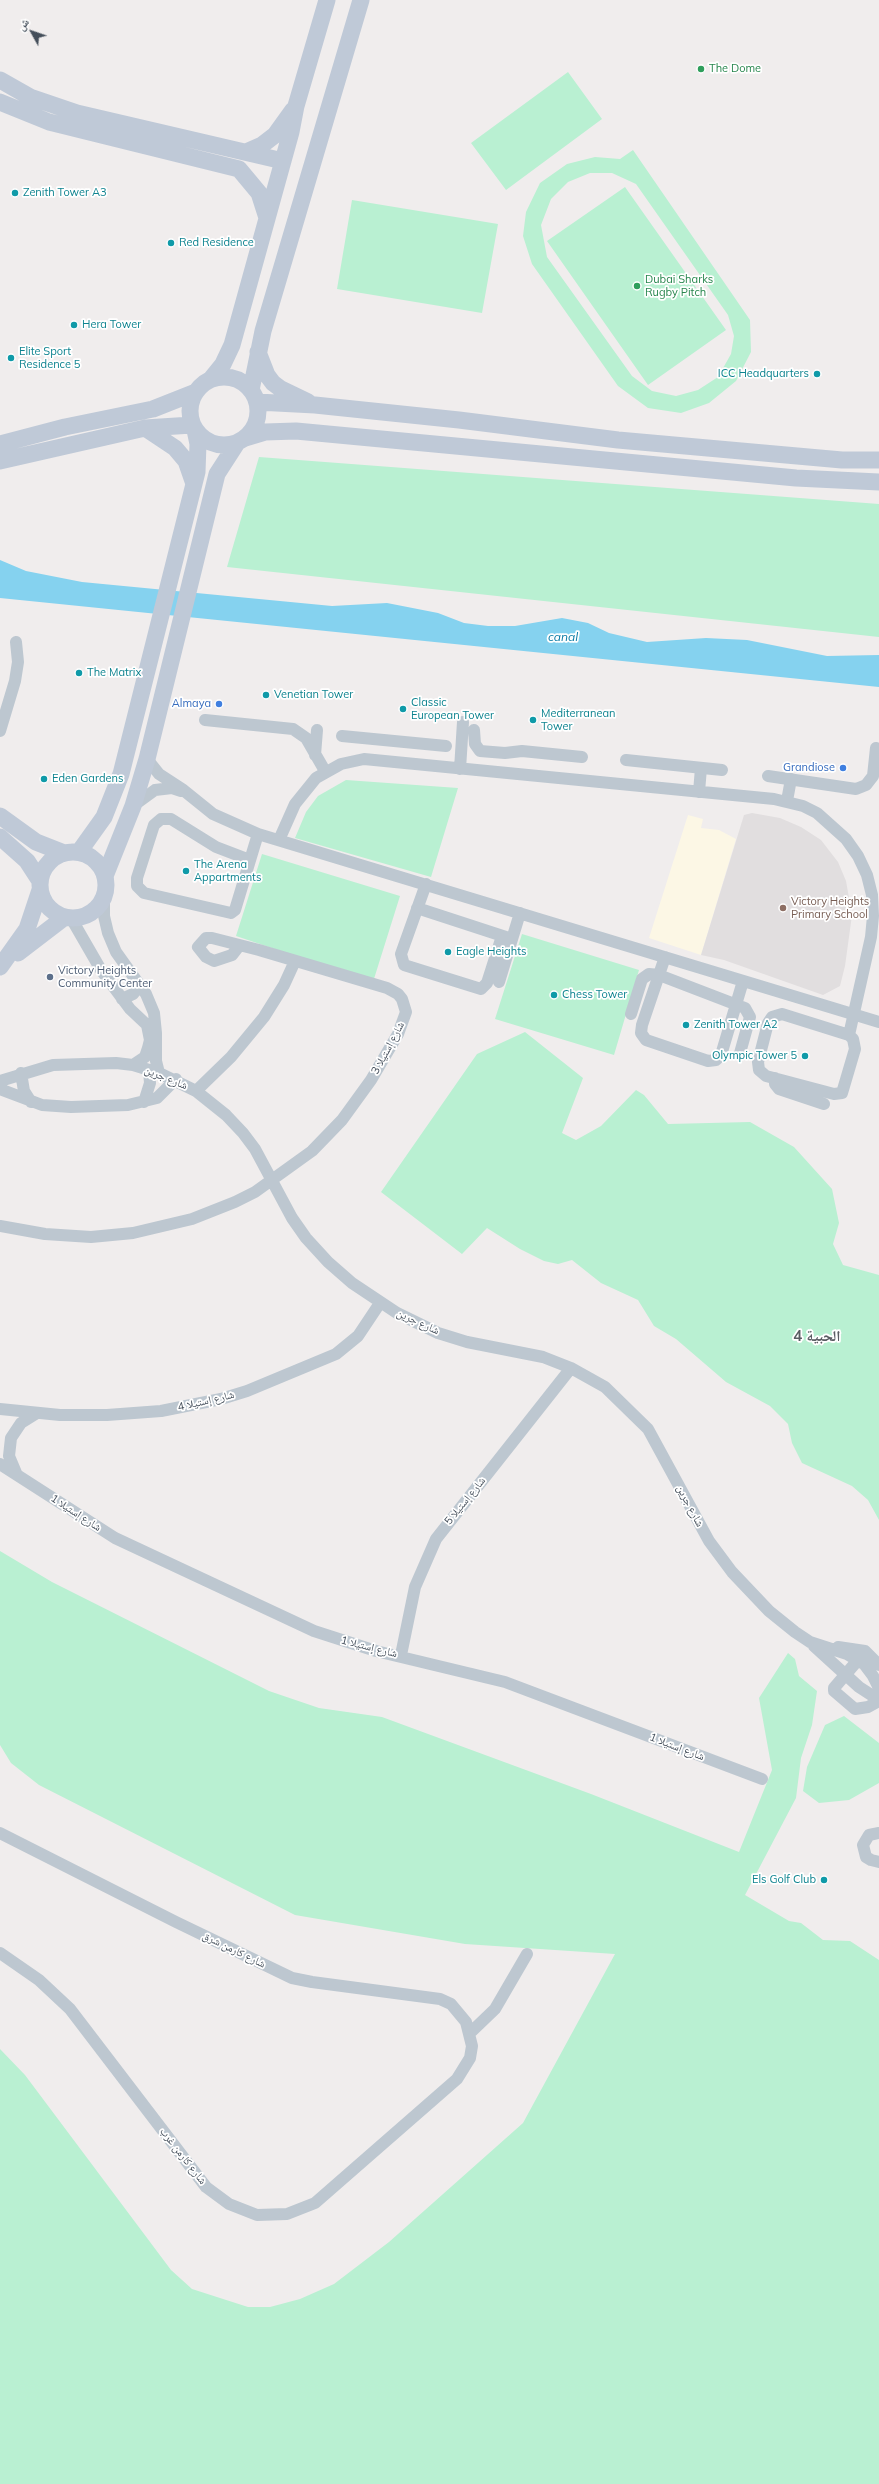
<!DOCTYPE html>
<html>
<head>
<meta charset="utf-8">
<style>
	body { margin:0 }
	#map { position:relative; width:879px; height:2484px; overflow:hidden; background:#f0eded; font-family:Mulish,"Noto Naskh Arabic",sans-serif }
	canvas { display:block }
	.north { position:absolute; left:12px; top:12px; width:40px; height:40px; -webkit-text-stroke:3px #fff; paint-order:stroke; rotate:310deg; font-size:11px; font-weight:700; line-height:16px; text-align:center; color:#454f5b }
	.north::after { content:''; display:block; margin:auto; width:14px; height:18px; background:#454f5b; clip-path:polygon(50% 0,100% 100%,50% 72%,0 100%) }
</style>
</head>
<body>
<div id="map">
<canvas width="879" height="2484"></canvas>
<div class="north">ش</div>
</div>
<script>
const ctx = document.querySelector('canvas').getContext('2d');
ctx.lineJoin = 'round';
function fill(path, color) {
  ctx.fillStyle = color;
  ctx.fill(path, 'evenodd');
}
function shape(rows) {
  const path = new Path2D();
  for (const r of rows) {
    if (r.length === 3) {
      path.moveTo(r[0] + r[2], r[1]);
      path.arc(r[0], r[1], r[2], 0, 2 * Math.PI);
      continue;
    }
    path.moveTo(r[0], r[1]);
    for (let i = 2; i < r.length; i += 2) path.lineTo(r[i], r[i + 1]);
  }
  return path;
}
function strokePath(path, color, width, dash) {
  ctx.strokeStyle = color;
  ctx.lineWidth = width;
  ctx.lineCap = dash ? 'butt' : 'round';
  ctx.setLineDash(dash || []);
  ctx.stroke(path);
}
function write(font, color, halo, rows, align = 'center') {
  ctx.font = font + ' Mulish,"Noto Naskh Arabic",sans-serif';
  ctx.lineWidth = 3.5;
  ctx.setLineDash([]);
  ctx.textBaseline = 'middle';
  ctx.strokeStyle = halo;
  ctx.fillStyle = color;
  for (const [text, x, y, turn = 0] of rows) {
    ctx.save();
    ctx.translate(x, y);
    ctx.rotate((+turn || 0) * Math.PI / 180);
    ctx.textAlign = isNaN(turn) ? turn : align;
    if (halo) ctx.strokeText(text, 0, 0);
    ctx.fillText(text, 0, 0);
    ctx.restore();
  }
}
fill(shape([
	[688,815,703,819,701,828,719,830,736,839,701,955,649,938]
]), '#fcf7e5');
fill(shape([
	[752,813,780,818,801,827,821,840,838,862,846,881,852,915,845,966,840,986,823,995,724,960,701,955,744,815]
]), '#e1dedf');
fill(shape([
	[568,72,602,119,506,190,471,143],
	[633,150,750,320,751,352,736,381,709,403,681,413,648,408,618,386,532,264,523,236,526,212,540,183,567,164,595,157,620,159],
	[590,173,612,173,636,184,728,315,734,336,731,354,718,377,698,390,676,396,652,391,632,376,547,257,541,225,551,199,568,182],
	[625,187,726,330,648,385,547,241],
	[352,200,498,224,482,313,337,289],
	[259,457,879,504,879,637,227,567],
	[346,780,458,788,431,877,295,838,306,812,318,796],
	[262,854,400,896,373,982,236,936],
	[522,934,639,970,614,1055,495,1019],
	[525,1032,583,1078,562,1133,576,1140,601,1126,636,1090,644,1095,668,1124,750,1122,794,1147,832,1189,839,1223,833,1244,843,1265,879,1275,879,1520,868,1500,852,1486,802,1463,792,1443,788,1424,770,1406,726,1382,676,1339,654,1326,638,1300,601,1283,572,1260,558,1264,544,1261,520,1249,487,1228,462,1254,381,1192,477,1054],
	[0,1551,52,1582,269,1691,319,1708,382,1717,591,1794,739,1852,772,1770,759,1698,788,1653,795,1659,799,1676,817,1691,812,1725,801,1758,796,1798,745,1895,789,1921,801,1923,823,1940,850,1941,879,1960,879,2484,0,2484,0,2049,25,2075,171,2270,192,2289,248,2307,270,2307,300,2299,334,2284,389,2242,523,2123,615,1954,465,1944,295,1915,39,1785,11,1763,0,1745],
	[844,1716,879,1743,879,1783,849,1800,819,1803,803,1791,807,1767,825,1725]
]), '#b9f0d2');
fill(shape([
	[0,560,26,571,82,582,332,606,387,603,438,613,464,623,488,626,515,626,562,618,588,623,609,633,647,642,706,638,747,640,827,656,879,655,879,687,0,598]
]), '#85d2ef');
strokePath(shape([
	[205,720,293,729,306,738,325,771],
	[474,730,475,744,480,751,505,753,522,751,582,757],
	[0,731,15,681,18,662,16,642],
	[342,736,446,746],
	[315,755,317,730],
	[147,759,159,774,182,789,213,814,258,834,879,1022],
	[626,760,722,770],
	[460,769,463,722],
	[768,776,856,789,866,785,873,776,876,748],
	[699,792,701,768],
	[787,801,791,779],
	[133,806,155,790,172,788,181,791],
	[279,840,295,804,316,778,341,764,364,759,774,799,803,806,817,813,846,839,858,856,867,875,872,895,873,916,871,937,849,1035],
	[250,860,216,847,171,819,161,819,154,825,137,878,137,886,144,893,231,913,235,910,254,847,258,834],
	[426,884,401,954,404,965,481,989,487,983,502,936],
	[104,897,104,916,108,933,116,952,146,994,154,1013,156,1033,156,1061,159,1073],
	[417,908,512,939],
	[71,918,101,970,130,1009,147,1025,150,1040,148,1048,145,1057,133,1065],
	[665,957,642,1025,641,1033,646,1040,708,1061,716,1060,721,1055,743,981],
	[499,982,520,913],
	[122,999,133,994,140,985],
	[631,1014,642,979,649,974,659,975,745,1008,750,1017,740,1053],
	[782,1014,849,1035,853,1039,855,1049,842,1093,834,1094,766,1076,759,1070,758,1062,768,1023,772,1017,782,1014],
	[21,1073,24,1091,31,1102],
	[775,1078,775,1084,779,1089,824,1104],
	[0,1081,53,1065,116,1063,133,1065,159,1073,196,1091,226,1115,243,1133,255,1149,292,1218,306,1238,328,1262,352,1283,397,1313,438,1333,467,1342,543,1357,571,1368,605,1387,648,1429,709,1541,732,1572,769,1611,795,1632,810,1642,847,1654,864,1664,873,1676,879,1688],
	[0,1089,42,1105,71,1107,128,1105,157,1098,176,1079],
	[196,1091,231,1057,264,1017,284,985,295,961],
	[144,1102,150,1083,149,1070],
	[0,1226,45,1234,91,1237,133,1233,192,1219,235,1202,255,1192,312,1151,342,1120,371,1080,398,1034,406,1012,402,999,398,994,387,988,259,950,212,938,206,938,198,947,206,957,214,961,232,955,239,946],
	[0,1409,60,1415,107,1415,161,1411,221,1399,247,1391,336,1354,358,1336,380,1303],
	[0,1464,115,1538,314,1631,376,1651,505,1682,762,1779],
	[17,1475,9,1456,11,1438,21,1423,37,1413],
	[814,1646,859,1687,879,1700],
	[838,1647,865,1651,879,1665],
	[401,1655,415,1587,436,1539,571,1368],
	[858,1660,834,1688,834,1691,855,1709,868,1707,879,1701],
	[0,1833,176,1922,292,1978,312,1982,440,1999,451,2004,466,2022,472,2046,470,2058,457,2079,315,2203,287,2214,257,2215,229,2204,206,2187,70,2009,39,1980,0,1953],
	[879,1833,869,1835,863,1845,866,1857,871,1860,879,1862],
	[470,2033,495,2009,527,1954]
]), '#bdc7d0', 12);
strokePath(shape([
	[0,80,30,97,77,113,283,161],
	[0,102,49,122,239,169,259,193,267,218],
	[246,152,262,145,275,135,293,110],
	[258,352,267,375,273,383,281,389,308,402],
	[224,411,34],
	[210,380,223,364,232,345,291,132,296,106,327,0],
	[251,390,263,331,361,0],
	[257,402,315,405,459,420,618,440,842,460,879,460],
	[145,428,175,448,186,461,194,484],
	[245,438,265,432,296,431,796,478,879,482],
	[0,444,65,427,153,409,196,392],
	[0,461,145,428,192,425],
	[0,816,36,842,64,853],
	[0,837,27,861,40,881],
	[73,885,33],
	[79,852,104,817,121,774,197,472,198,444,195,430],
	[105,876,133,806,147,759,217,474,237,443],
	[18,953,65,917],
	[0,967,27,929,40,890]
]), '#bfc9d7', 17);
for (const [x, y, r, color] of [
	[701,69,4,"#2e9e5b"],
	[15,193,4,"#0f9aa8"],
	[171,243,4,"#0f9aa8"],
	[637,286,4,"#2e9e5b"],
	[74,325,4,"#0f9aa8"],
	[11,358,4,"#0f9aa8"],
	[817,374,4,"#0f9aa8"],
	[79,673,4,"#0f9aa8"],
	[266,695,4,"#0f9aa8"],
	[219,704,4,"#3f7fe0"],
	[403,709,4,"#0f9aa8"],
	[533,720,4,"#0f9aa8"],
	[843,768,4,"#3f7fe0"],
	[44,779,4,"#0f9aa8"],
	[186,871,4,"#0f9aa8"],
	[783,908,4,"#8d6e63"],
	[448,952,4,"#0f9aa8"],
	[50,977,4,"#5c6f8a"],
	[554,995,4,"#0f9aa8"],
	[686,1025,4,"#0f9aa8"],
	[805,1056,4,"#0f9aa8"],
	[824,1880,4,"#0f9aa8"]
]) {
  const dot = new Path2D();
  dot.arc(x, y, r, 0, 2 * Math.PI);
  ctx.fillStyle = color;
  ctx.fill(dot);
  strokePath(dot, '#fff', 1.5);
}
write('11px', '#27864d', '#fff', [
	["The Dome",709,69],
	["Dubai Sharks",645,280],
	["Rugby Pitch",645,293]
], 'left');
write('11px', '#0d838f', '#fff', [
	["Zenith Tower A3",23,193],
	["Red Residence",179,243],
	["Hera Tower",82,325],
	["Elite Sport",19,352],
	["Residence 5",19,365],
	["ICC Headquarters",809,374,"right"],
	["The Matrix",87,673],
	["Venetian Tower",274,695],
	["Classic",411,703],
	["European Tower",411,716],
	["Mediterranean",541,714],
	["Tower",541,727],
	["Eden Gardens",52,779],
	["The Arena",194,865],
	["Appartments",194,878],
	["Eagle Heights",456,952],
	["Chess Tower",562,995],
	["Zenith Tower A2",694,1025],
	["Olympic Tower 5",797,1056,"right"],
	["Els Golf Club",816,1880,"right"]
], 'left');
write('11px', '#366cbe', '#fff', [
	["Almaya",211,704],
	["Grandiose",835,768]
], 'right');
write('11px', '#785e54', '#fff', [
	["Victory Heights",791,902],
	["Primary School",791,915]
], 'left');
write('11px', '#4e5e75', '#fff', [
	["Victory Heights",58,971],
	["Community Center",58,984]
], 'left');
write('11px', '#454f5b', '#fff', [
	["شارع إستيلا 3",388,1048,-62],
	["شارع جرين",166,1078,22],
	["شارع جرين",418,1322,25],
	["شارع إستيلا 4",206,1401,-13],
	["شارع إستيلا 5",465,1501,-51],
	["شارع جرين",690,1506,62],
	["شارع إستيلا 1",76,1513,33],
	["شارع إستيلا 1",369,1647,14],
	["شارع إستيلا 1",677,1747,21],
	["شارع كارمن شرق",234,1950,26],
	["شارع كارمن غرب",183,2156,52]
]);
write('italic 12px', '#087aa4', '#fff', [
	["canal",563,637]
]);
write('bold 15px', '#5a5d63', '#fff', [
	["الحبية 4",817,1336]
]);
</script>
</body>
</html>
